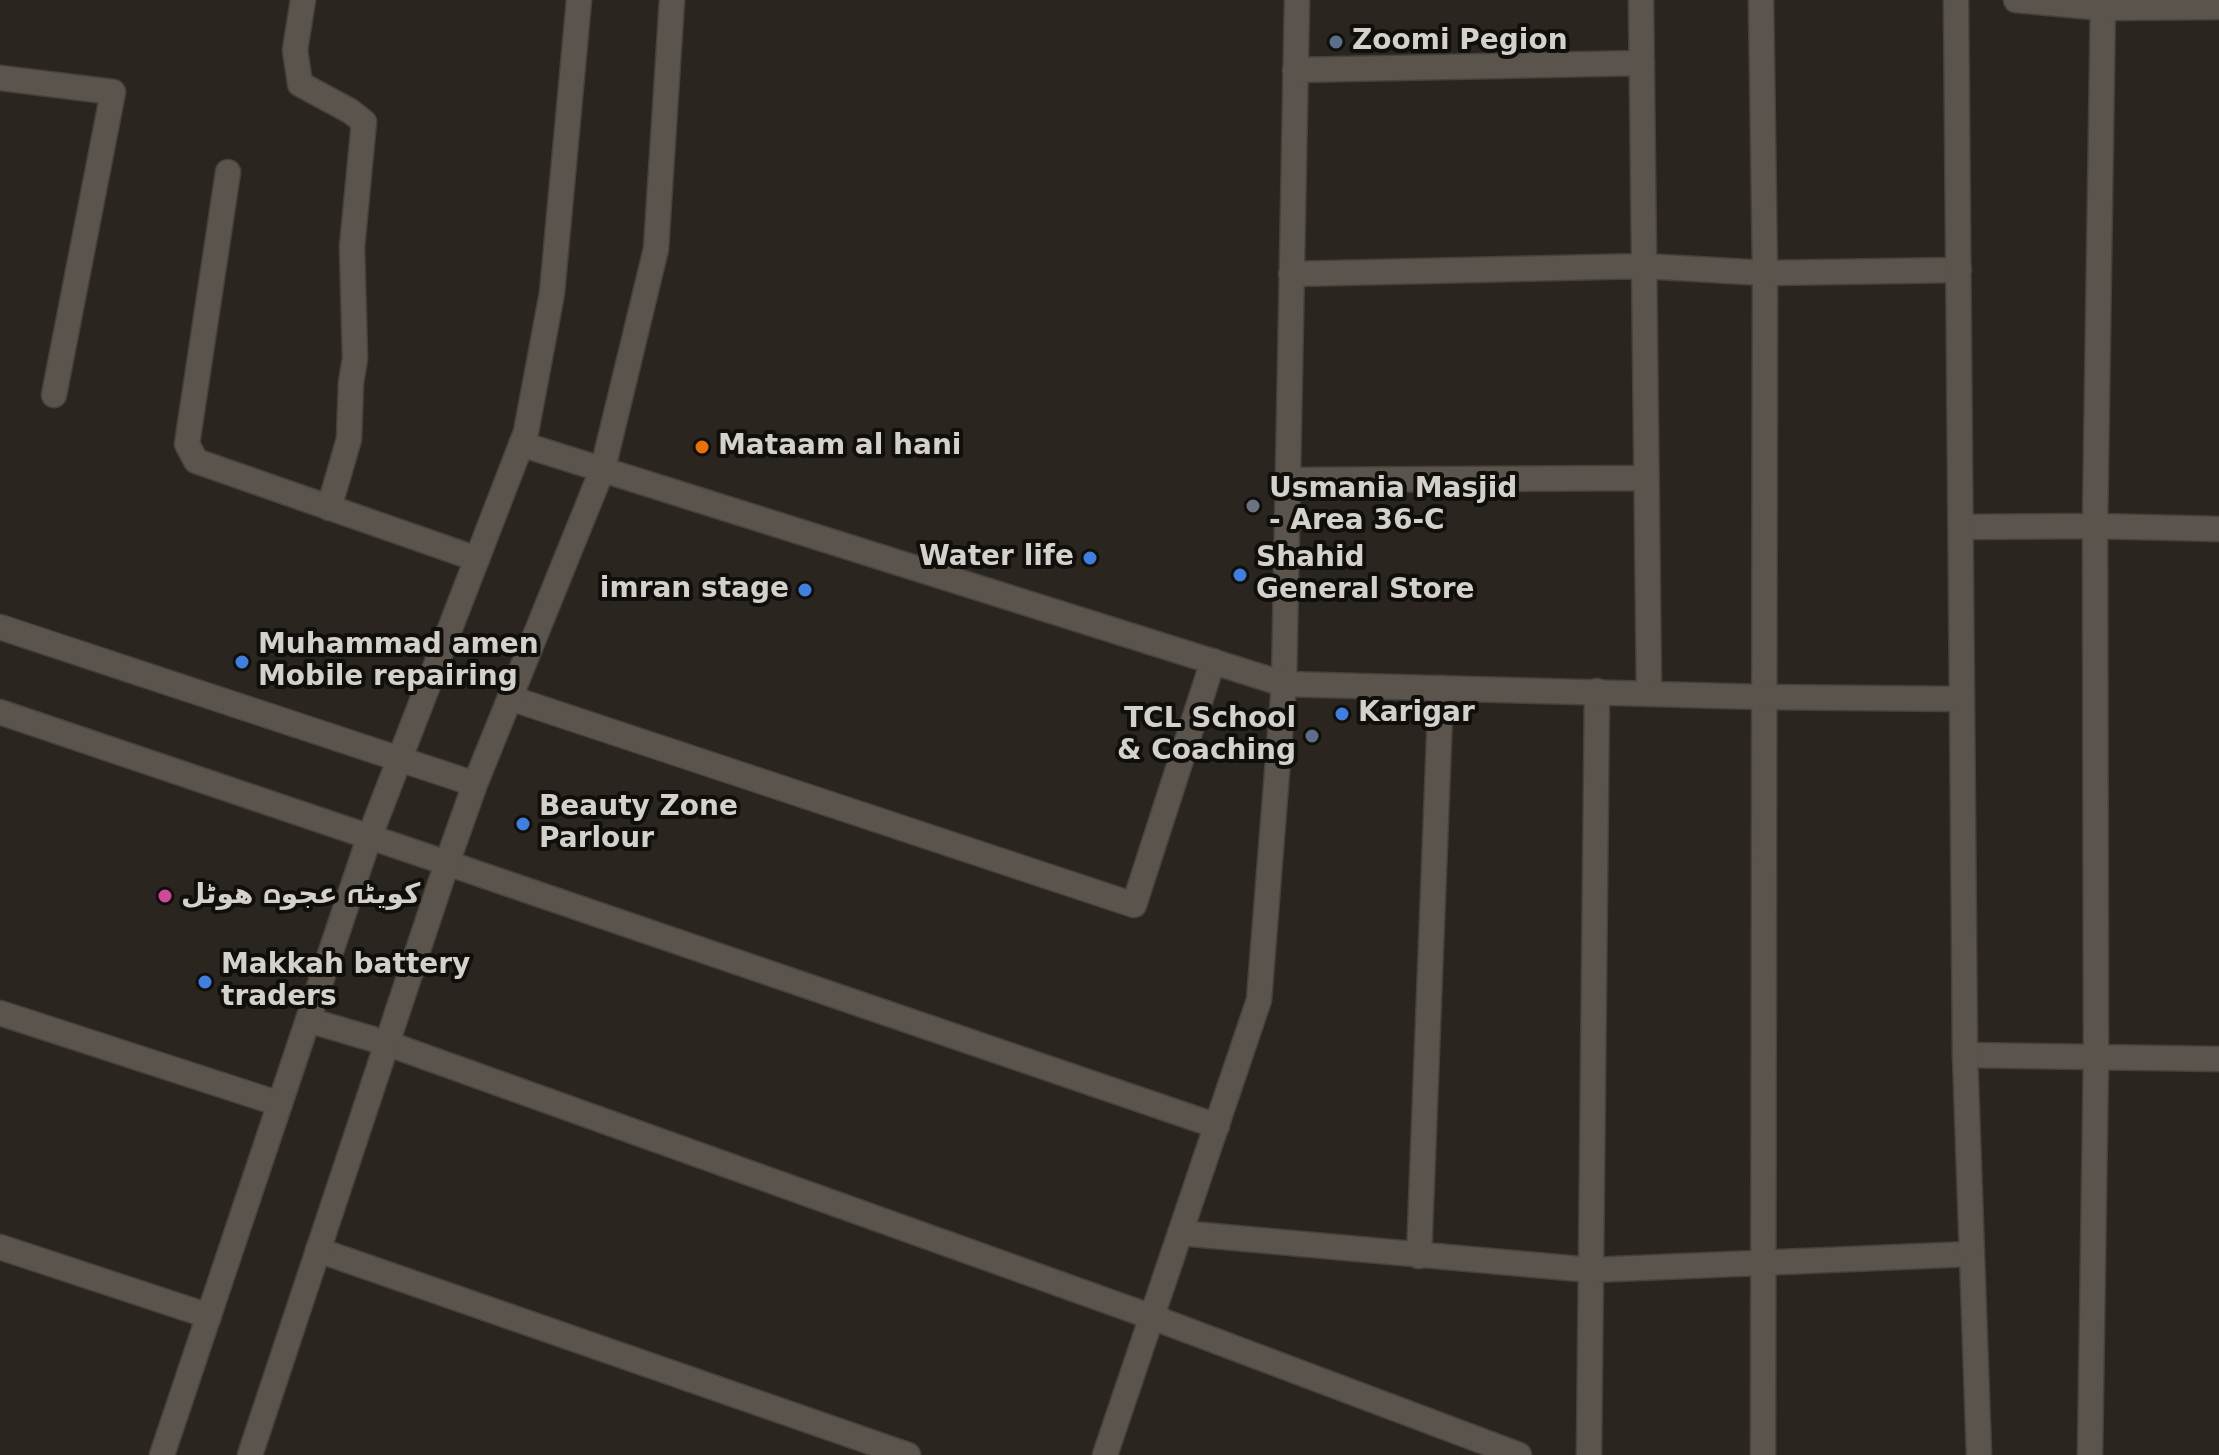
<!DOCTYPE html>
<html>
<head>
<meta charset="utf-8">
<style>
	body { margin:0 }
	canvas { display:block; background:#2b251f }
</style>
</head>
<body>
<canvas width="2219" height="1455"></canvas>
<script>
const ctx = document.querySelector('canvas').getContext('2d');
ctx.lineJoin = 'round';
function shape(rows) {
  const path = new Path2D();
  for (const r of rows) {
    path.moveTo(r[0], r[1]);
    for (let i = 2; i < r.length; i += 2) path.lineTo(r[i], r[i + 1]);
  }
  return path;
}
function strokePath(path, color, width, dash) {
  ctx.strokeStyle = color;
  ctx.lineWidth = width;
  ctx.lineCap = dash ? 'butt' : 'round';
  ctx.setLineDash(dash || []);
  ctx.stroke(path);
}
function write(font, color, halo, rows, align = 'center') {
  ctx.font = font + ' "DejaVu Sans",Cairo,sans-serif';
  ctx.lineWidth = 8;
  ctx.setLineDash([]);
  ctx.textBaseline = 'middle';
  ctx.strokeStyle = halo;
  ctx.fillStyle = color;
  for (const [text, x, y, turn = 0] of rows) {
    ctx.save();
    ctx.translate(x, y);
    ctx.rotate((+turn || 0) * Math.PI / 180);
    ctx.textAlign = isNaN(turn) ? turn : align;
    if (halo) ctx.strokeText(text, 0, 0);
    ctx.fillText(text, 0, 0);
    ctx.restore();
  }
}
const street = shape([
	[303,0,295,50,300,84,350,111,364,122,352,247,355,359,351,382,349,439,329,508],
	[1641,0,1649,692],
	[1761,0,1765,273,1763,1455],
	[2016,0,2103,8,2219,7],
	[1295,70,1642,63],
	[0,78,113,92,54,395],
	[228,172,187,444,196,461,477,559],
	[1291,274,1644,266,1765,273,1959,270],
	[1288,480,1646,478],
	[1961,527,2095,526,2219,529],
	[510,698,1134,905,1213,661],
	[447,863,1217,1126],
	[0,1013,280,1104],
	[308,1020,386,1043,1152,1317,1519,1455],
	[1965,1055,2219,1059],
	[1180,1233,1591,1270,1971,1254],
	[0,1247,209,1316],
	[318,1250,908,1455],
	[1419,1256,1441,688],
	[1105,1455,1259,1000,1284,684,1297,0],
	[1589,1455,1597,691],
	[2090,1455,2096,1058,2095,526,2103,0]
]);
const secondary = shape([
	[1956,0,1965,1055,1979,1455],
	[521,444,1284,684,1763,697,1962,699],
	[0,627,475,784],
	[0,712,447,863],
	[162,1455,369,838,526,432,552,293,579,0],
	[250,1455,447,863,475,784,603,468,656,249,672,0]
]);
strokePath(street, '#45413c', 27);
strokePath(secondary, '#45413c', 27);
strokePath(street, '#5a544c', 24);
strokePath(secondary, '#5a544c', 24);
for (const [x, y, r, color] of [
	[1336,42,8,"#5c6f8a"],
	[702,447,8,"#e8710a"],
	[1253,506,8,"#6b7280"],
	[1090,558,8,"#3f7fe0"],
	[1240,575,8,"#3f7fe0"],
	[805,590,8,"#3f7fe0"],
	[242,662,8,"#3f7fe0"],
	[1342,714,8,"#3f7fe0"],
	[1312,736,8,"#5c6f8a"],
	[523,824,8,"#3f7fe0"],
	[165,896,8,"#d1479c"],
	[205,982,8,"#3f7fe0"]
]) {
  const dot = new Path2D();
  dot.arc(x, y, r, 0, 2 * Math.PI);
  ctx.fillStyle = color;
  ctx.fill(dot);
  strokePath(dot, '#110f0c', 3);
}
write('bold 28px', '#d4d1cc', '#110f0c', [
	["Zoomi Pegion",1352,42],
	["Mataam al hani",718,447],
	["Usmania Masjid",1269,490],
	["- Area 36-C",1269,522],
	["Water life",1074,558,"right"],
	["Shahid",1256,559],
	["General Store",1256,591],
	["imran stage",789,590,"right"],
	["Muhammad amen",258,646],
	["Mobile repairing",258,678],
	["Karigar",1358,714],
	["TCL School",1296,720,"right"],
	["& Coaching",1296,752,"right"],
	["Beauty Zone",539,808],
	["Parlour",539,840],
	["کویٹہ عجوہ ھوٹل",181,896],
	["Makkah battery",221,966],
	["traders",221,998]
], 'left');
</script>
</body>
</html>
